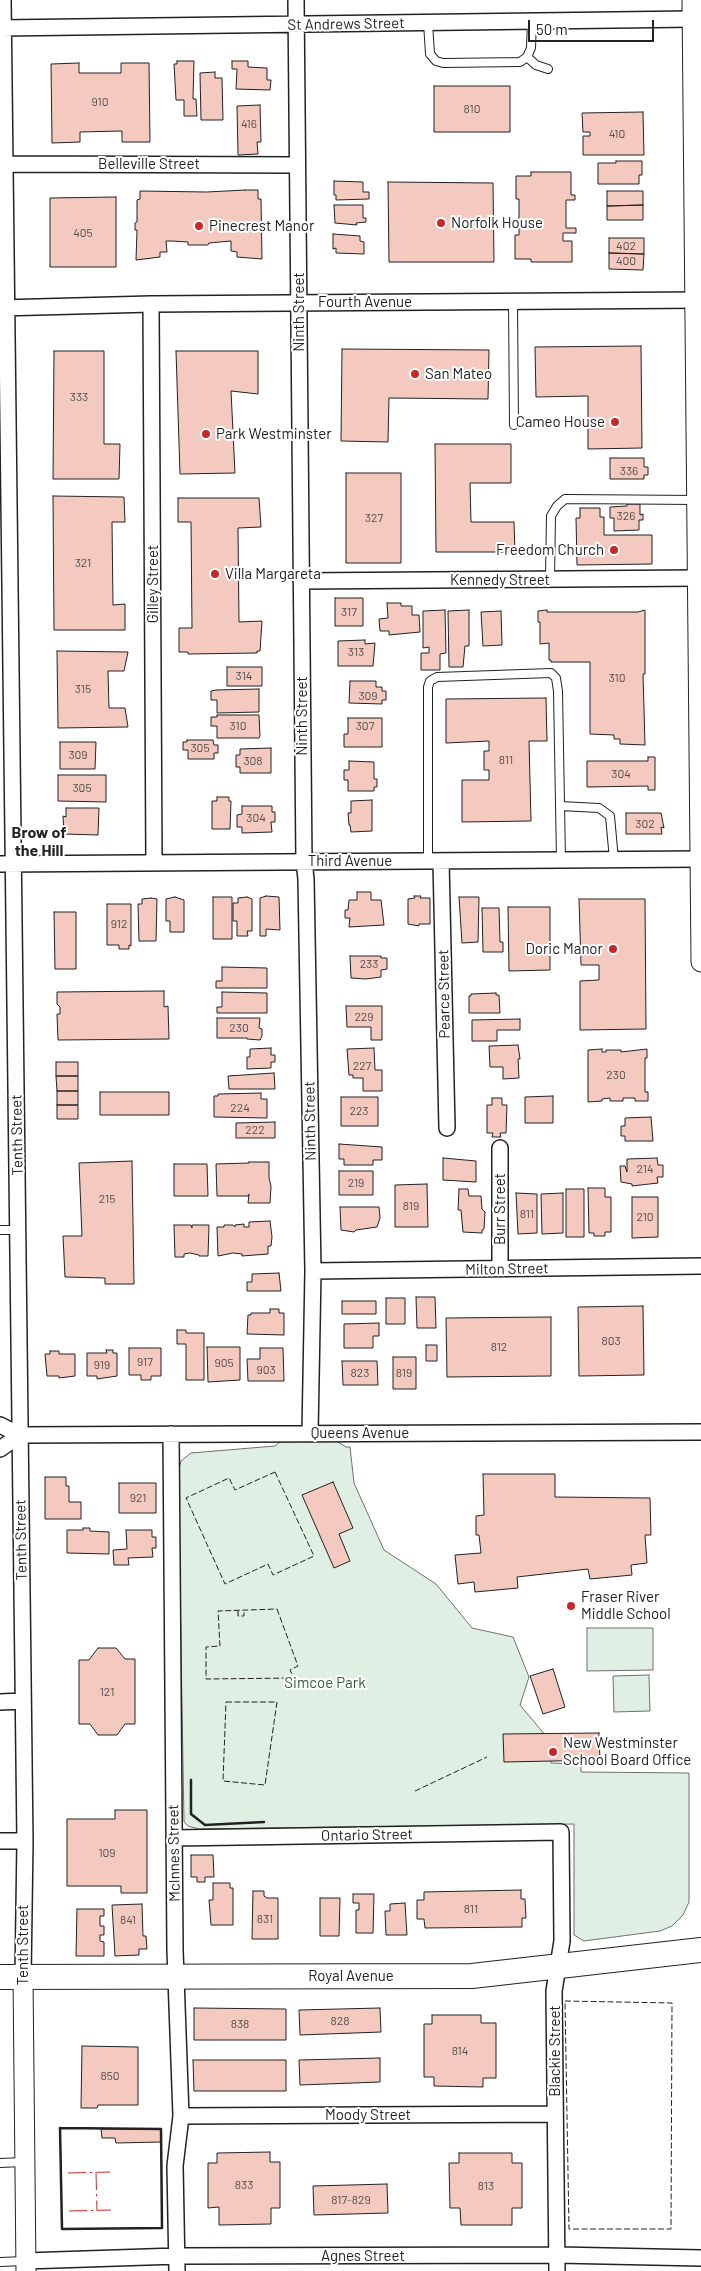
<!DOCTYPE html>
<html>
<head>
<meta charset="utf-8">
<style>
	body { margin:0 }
	#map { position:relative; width:701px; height:2271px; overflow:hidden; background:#fff; font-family:Barlow,sans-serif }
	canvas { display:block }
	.scale { position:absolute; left:528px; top:20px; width:126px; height:22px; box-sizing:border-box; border:2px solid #222; border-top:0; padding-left:6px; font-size:15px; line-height:18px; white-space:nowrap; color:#222; -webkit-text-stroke:4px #fff; paint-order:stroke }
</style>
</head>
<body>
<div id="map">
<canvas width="701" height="2271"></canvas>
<div class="scale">50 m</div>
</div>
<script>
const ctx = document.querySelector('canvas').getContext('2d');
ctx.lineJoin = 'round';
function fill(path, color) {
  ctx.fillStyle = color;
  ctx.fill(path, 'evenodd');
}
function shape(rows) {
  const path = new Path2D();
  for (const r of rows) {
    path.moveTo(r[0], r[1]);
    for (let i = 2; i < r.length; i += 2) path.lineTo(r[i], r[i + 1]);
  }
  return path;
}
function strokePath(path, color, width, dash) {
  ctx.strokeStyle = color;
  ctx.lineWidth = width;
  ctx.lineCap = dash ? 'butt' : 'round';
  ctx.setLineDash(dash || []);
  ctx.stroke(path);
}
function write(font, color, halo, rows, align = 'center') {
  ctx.font = font + ' Barlow,sans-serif';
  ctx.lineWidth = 4;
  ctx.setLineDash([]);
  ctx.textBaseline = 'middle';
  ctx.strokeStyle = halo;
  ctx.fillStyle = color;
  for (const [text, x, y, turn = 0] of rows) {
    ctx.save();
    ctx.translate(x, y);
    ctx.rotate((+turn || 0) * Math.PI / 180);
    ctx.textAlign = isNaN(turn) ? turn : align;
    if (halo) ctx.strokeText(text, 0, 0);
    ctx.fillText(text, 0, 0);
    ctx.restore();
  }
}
const green = shape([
	[335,1440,346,1447,350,1447,354,1483,384,1550,436,1584,472,1628,513,1637,529,1677,520,1705,551,1742,551,1763,581,1764,581,1772,689,1773,689,1902,683,1915,672,1926,660,1931,584,1941,574,1935,574,1824,199,1829,188,1826,184,1822,178,1473,181,1461,191,1453,275,1446,281,1441,335,1440],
	[587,1628,653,1628,653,1670,587,1671,587,1628],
	[649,1675,650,1711,614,1712,613,1676,649,1675]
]);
fill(green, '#e0efe3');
strokePath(green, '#6f6f6f', 1);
const building = shape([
	[177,61,194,61,193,99,196,99,197,116,184,116,184,100,176,100,174,64,177,64,177,61],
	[232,61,248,61,248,67,267,68,267,80,271,80,270,90,236,89,237,69,232,69,232,61],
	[79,63,79,73,121,73,121,63,149,63,150,142,122,142,122,131,80,132,80,142,52,143,51,64,79,63],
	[215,72,215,78,222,78,223,120,201,120,200,73,215,72],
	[434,86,510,86,510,132,434,132,434,86],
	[260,105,261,142,257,142,258,154,238,155,237,106,260,105],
	[643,112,644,155,583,155,583,136,590,136,590,132,583,132,582,113,643,112],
	[616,161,642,161,642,175,639,175,639,184,598,184,598,163,616,163,616,161],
	[531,172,571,172,571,195,575,195,575,200,566,200,566,228,576,228,576,233,563,233,563,241,572,241,572,262,531,262,531,259,515,259,515,235,519,235,519,199,516,199,516,176,531,176,531,172],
	[334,181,363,182,363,192,369,192,369,199,336,200,336,195,334,195,334,181],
	[388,182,493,183,494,262,389,262,388,182],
	[245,190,258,190,258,199,261,199,262,259,237,257,237,252,231,251,231,241,209,243,208,245,188,245,188,242,172,241,166,241,167,252,160,252,160,257,136,260,137,230,135,230,135,223,137,222,137,200,140,199,140,191,207,192,245,190],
	[607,191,643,191,643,205,607,206,607,191],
	[116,197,116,267,50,267,50,198,116,197],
	[334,205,363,205,363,218,366,218,366,222,356,223,357,225,335,223,334,205],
	[643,205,643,220,607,220,607,206,643,205],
	[333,234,360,236,360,241,364,242,364,254,336,253,336,248,333,249,333,234],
	[609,238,644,238,644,254,609,253,609,238],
	[609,253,644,254,643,270,609,269,609,253],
	[641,346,642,448,588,449,588,396,536,397,535,347,641,346],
	[342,349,489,350,488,399,389,398,388,442,341,441,342,349],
	[54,351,104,351,104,444,120,444,119,479,53,479,54,351],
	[176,351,258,351,258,394,231,391,235,473,180,474,176,351],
	[435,444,511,444,511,483,470,483,471,522,514,522,515,552,436,552,435,444],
	[610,458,644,458,644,467,648,467,648,475,644,475,644,479,610,479,610,458],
	[346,473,401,473,401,563,346,563,346,473],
	[53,496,124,497,125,522,112,522,113,605,125,604,125,630,54,630,53,496],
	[178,498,259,498,261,527,238,528,239,622,262,621,260,651,257,651,257,653,188,654,188,652,179,652,179,628,192,628,191,522,178,522,178,498],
	[627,504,640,504,640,515,643,514,643,520,639,520,639,530,614,531,614,518,610,518,610,507,627,506,627,504],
	[580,508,600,508,600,517,604,517,604,535,652,535,652,564,577,565,576,518,580,518,580,508],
	[335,598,363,598,363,626,335,626,335,598],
	[387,603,401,603,401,606,412,606,412,615,419,615,420,632,389,635,389,631,380,631,379,619,388,618,387,603],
	[445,610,446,653,440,654,440,670,421,670,421,653,429,653,429,647,423,648,423,611,445,610],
	[469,610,469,646,465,646,463,667,449,667,448,611,469,610],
	[547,610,547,612,638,612,645,610,645,674,643,674,645,745,620,744,620,739,614,739,614,735,590,734,590,662,551,662,551,660,549,660,549,643,540,644,540,622,538,622,538,611,547,610],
	[501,611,502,645,483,646,481,612,501,611],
	[365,640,365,644,375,643,373,666,338,666,338,641,365,640],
	[57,651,128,652,124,671,108,671,109,708,125,708,128,727,58,728,57,651],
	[227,667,262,667,262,686,227,686,227,667],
	[350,681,376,681,376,687,382,687,382,691,386,691,386,700,382,700,382,704,349,703,350,681],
	[259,689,259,712,217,713,217,700,211,700,211,691,216,690,259,689],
	[546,698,547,741,529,741,531,821,462,822,462,780,489,780,489,770,484,770,484,751,489,751,489,741,446,743,446,699,546,698],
	[217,715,259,715,260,736,259,738,217,738,217,726,211,726,211,717,217,717,217,715],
	[348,718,382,718,382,747,344,747,344,734,348,734,348,718],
	[187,740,213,740,214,745,218,745,218,753,214,753,214,759,188,759,188,750,183,750,183,742,187,742,187,740],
	[60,742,96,742,95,769,60,769,60,742],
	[271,748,271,773,240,773,240,767,236,767,236,755,240,755,240,749,271,748],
	[648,757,655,757,655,790,648,790,648,786,587,787,587,761,648,761,648,757],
	[349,761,374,762,374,779,377,779,377,787,374,787,374,791,348,791,348,780,344,780,344,770,349,770,349,761],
	[58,775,106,775,106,802,58,801,58,775],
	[217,797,229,797,229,801,231,801,230,829,212,829,212,801,217,801,217,797],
	[372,800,372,831,351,832,350,825,349,825,348,813,351,813,351,801,372,800],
	[242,806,272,806,272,812,275,812,275,822,271,822,272,832,242,833,242,827,237,827,237,815,242,814,242,806],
	[66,808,99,808,98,835,64,834,63,816,66,817,66,808],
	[626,813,661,813,664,828,661,827,662,834,626,834,626,813],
	[357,892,371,892,371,900,381,900,384,925,349,927,350,918,345,918,345,910,348,910,349,900,357,900,357,892],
	[266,896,279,897,280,930,266,929,266,936,260,936,260,898,266,896],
	[414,896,421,896,420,898,430,898,430,924,419,924,419,926,408,924,408,899,415,898,414,896],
	[175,897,184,900,184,932,170,932,170,921,166,921,166,899,175,897],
	[213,897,232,897,232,939,213,939,213,897],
	[247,897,252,899,252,931,247,931,248,936,237,936,237,921,233,921,233,903,238,903,238,898,247,897],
	[459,897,479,897,478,942,462,943,459,897],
	[151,898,157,899,156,941,139,941,138,904,142,904,142,899,151,898],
	[579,899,645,899,646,1029,580,1030,580,981,599,980,599,965,581,965,579,899],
	[107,904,131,904,131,946,129,945,129,949,119,949,119,945,107,945,107,904],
	[508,907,550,907,550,970,509,971,508,907],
	[482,908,499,908,500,942,503,942,503,952,483,952,482,908],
	[54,912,76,912,76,969,55,969,54,912],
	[350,956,381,956,381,958,387,958,387,969,381,970,381,977,366,979,351,978,350,956],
	[222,967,267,968,267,988,216,988,216,981,222,981,222,967],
	[164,991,164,1007,168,1006,169,1039,58,1040,57,1014,60,1014,60,1007,57,1004,57,992,164,991],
	[222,992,267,993,267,1013,217,1013,217,1007,222,1007,222,992],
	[496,993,496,995,499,995,500,1013,469,1013,469,996,471,996,471,994,496,993],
	[346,1006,382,1006,382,1040,371,1040,371,1027,347,1027,346,1006],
	[217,1018,260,1018,259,1028,262,1029,262,1036,260,1040,247,1039,247,1038,217,1038,217,1018],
	[520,1019,520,1030,497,1030,497,1041,472,1041,472,1020,520,1019],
	[518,1045,520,1059,518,1059,519,1078,503,1079,503,1067,490,1067,489,1046,518,1045],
	[271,1048,271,1055,275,1055,275,1062,271,1062,271,1068,247,1069,247,1057,250,1057,250,1049,271,1048],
	[374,1048,375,1070,382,1070,382,1091,363,1091,363,1078,353,1078,353,1075,349,1075,347,1049,374,1048],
	[602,1049,602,1052,606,1052,606,1050,621,1050,621,1052,647,1049,647,1058,645,1058,645,1092,648,1092,648,1101,635,1101,635,1098,623,1098,623,1101,610,1101,610,1098,602,1099,602,1101,588,1102,588,1050,602,1049],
	[56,1062,78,1062,78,1076,56,1076,56,1062],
	[274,1073,275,1089,229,1089,228,1076,274,1073],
	[56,1076,78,1076,78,1091,57,1091,56,1076],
	[57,1091,78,1091,78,1105,57,1105,57,1091],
	[100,1092,169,1092,169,1115,100,1115,100,1092],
	[261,1093,261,1099,267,1099,267,1118,214,1117,214,1096,218,1096,218,1094,261,1093],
	[553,1096,553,1123,525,1123,525,1097,553,1096],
	[341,1097,378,1097,378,1126,341,1126,341,1097],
	[492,1098,502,1098,502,1105,507,1105,506,1133,500,1133,501,1137,492,1137,493,1133,487,1133,487,1105,492,1105,492,1098],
	[57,1105,78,1105,78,1119,57,1119,57,1105],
	[651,1117,653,1141,625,1141,625,1136,621,1136,621,1126,625,1126,625,1118,651,1117],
	[275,1122,275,1138,236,1138,236,1123,275,1122],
	[339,1144,382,1147,382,1160,373,1160,373,1165,344,1165,344,1159,339,1159,339,1144],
	[443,1158,476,1161,476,1182,443,1180,443,1158],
	[657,1158,658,1165,663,1165,663,1177,657,1177,658,1183,632,1186,632,1184,621,1182,620,1166,625,1166,627,1172,627,1159,657,1158],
	[132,1161,134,1284,105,1284,105,1278,65,1277,63,1236,82,1236,79,1163,132,1161],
	[249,1162,269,1162,269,1178,271,1186,270,1203,248,1203,249,1194,248,1196,217,1196,216,1164,249,1163,249,1162],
	[174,1164,207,1164,208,1196,174,1196,174,1164],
	[339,1171,373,1171,373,1195,339,1195,339,1171],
	[427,1184,428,1227,395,1227,395,1185,427,1184],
	[588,1188,605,1188,605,1197,611,1197,611,1232,605,1232,605,1236,594,1236,594,1233,589,1233,588,1188],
	[459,1189,468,1189,469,1196,481,1196,482,1209,485,1212,484,1229,482,1230,482,1233,463,1232,461,1210,458,1210,459,1189],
	[566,1189,584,1189,584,1237,566,1237,566,1189],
	[516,1193,537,1194,537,1233,518,1234,516,1193],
	[563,1193,563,1233,542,1234,541,1194,563,1193],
	[632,1197,658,1197,658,1237,632,1238,632,1197],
	[340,1207,379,1207,380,1218,377,1227,356,1230,354,1232,341,1230,340,1207],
	[270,1221,272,1237,271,1246,268,1246,268,1254,242,1256,242,1254,233,1253,218,1256,217,1227,224,1227,224,1225,233,1225,235,1227,235,1225,244,1224,244,1227,249,1227,249,1222,270,1221],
	[174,1225,191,1225,192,1228,192,1225,209,1225,208,1256,199,1256,199,1255,190,1253,184,1254,184,1257,175,1257,174,1225],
	[279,1273,281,1291,247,1291,247,1282,252,1282,252,1274,279,1273],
	[416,1297,435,1297,436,1328,417,1328,416,1297],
	[386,1298,405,1298,405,1324,386,1324,386,1298],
	[342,1301,376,1301,376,1314,342,1314,342,1301],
	[643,1306,644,1375,579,1376,578,1307,643,1306],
	[270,1309,279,1309,279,1313,284,1313,284,1335,247,1334,248,1315,251,1315,251,1313,270,1313,270,1309],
	[551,1317,551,1376,447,1377,446,1318,551,1317],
	[379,1323,379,1336,373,1336,373,1348,344,1348,344,1324,379,1323],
	[177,1330,186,1330,186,1333,204,1333,204,1380,186,1380,186,1344,177,1344,177,1330],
	[426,1345,437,1345,437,1361,426,1361,426,1345],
	[207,1347,240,1347,240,1380,208,1382,207,1347],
	[129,1348,161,1348,161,1376,151,1376,151,1380,141,1380,141,1375,129,1375,129,1348],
	[260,1348,283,1348,284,1381,248,1381,247,1359,260,1359,260,1348],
	[106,1350,113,1350,113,1353,117,1353,117,1376,97,1379,97,1376,87,1376,87,1353,107,1353,106,1350],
	[50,1351,59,1351,59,1354,75,1354,75,1376,59,1378,59,1376,47,1376,45,1354,50,1354,50,1351],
	[393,1357,416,1357,416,1389,393,1389,393,1357],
	[342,1361,377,1361,378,1385,343,1385,342,1361],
	[483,1474,555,1474,555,1497,650,1498,651,1535,645,1535,647,1563,631,1565,632,1575,590,1579,588,1569,517,1577,518,1588,475,1592,474,1582,458,1584,455,1555,481,1553,479,1535,476,1535,476,1516,484,1515,483,1474],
	[45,1477,66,1477,66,1486,69,1486,69,1502,81,1502,81,1519,45,1519,45,1477],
	[333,1482,353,1528,339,1534,350,1561,334,1568,302,1495,333,1482],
	[119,1483,156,1483,156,1513,119,1513,119,1483],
	[83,1528,90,1528,90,1531,109,1532,109,1554,67,1553,67,1530,83,1530,83,1528],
	[126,1530,152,1530,152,1537,156,1537,156,1548,152,1548,153,1557,128,1558,129,1565,114,1565,113,1550,127,1549,126,1530],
	[98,1648,116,1648,125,1659,135,1659,135,1724,125,1724,117,1735,98,1735,90,1724,79,1724,79,1660,89,1660,98,1648],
	[553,1669,565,1707,543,1714,530,1676,553,1669],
	[599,1733,600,1760,504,1762,503,1734,599,1733],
	[115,1810,147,1810,147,1893,121,1893,121,1886,67,1886,67,1819,115,1819,115,1810],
	[191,1855,213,1855,214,1877,205,1877,205,1882,197,1882,197,1877,191,1877,191,1855],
	[213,1883,230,1883,230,1888,233,1888,233,1925,211,1925,209,1900,213,1900,213,1883],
	[521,1890,521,1899,525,1899,526,1918,522,1918,522,1927,425,1928,424,1919,417,1919,417,1900,424,1900,424,1892,521,1890],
	[253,1891,264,1891,264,1896,267,1898,278,1898,278,1939,252,1939,253,1891],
	[353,1894,374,1894,373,1933,356,1933,356,1910,359,1910,359,1903,353,1903,353,1894],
	[320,1898,340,1898,339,1936,320,1936,320,1898],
	[405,1903,407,1935,386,1935,385,1911,390,1911,390,1904,405,1903],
	[142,1904,143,1936,146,1936,147,1949,139,1949,139,1955,115,1956,112,1905,142,1904],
	[77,1909,104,1909,104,1916,100,1916,100,1926,104,1926,104,1935,100,1935,100,1941,104,1942,104,1956,76,1956,77,1909],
	[194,2008,286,2009,286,2040,194,2040,194,2008],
	[380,2008,381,2032,300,2035,299,2010,380,2008],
	[432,2015,481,2015,481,2023,496,2023,496,2078,483,2078,483,2087,434,2086,434,2077,424,2077,424,2024,432,2024,432,2015],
	[82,2046,138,2047,138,2105,98,2105,97,2108,81,2108,82,2046],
	[380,2058,380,2082,300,2085,299,2060,380,2058],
	[193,2060,286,2060,286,2091,194,2091,193,2060],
	[101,2129,161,2129,161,2142,116,2143,115,2138,102,2138,101,2129],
	[270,2152,270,2162,280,2162,280,2208,271,2208,271,2224,219,2225,219,2207,208,2208,208,2163,217,2163,217,2153,270,2152],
	[459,2153,512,2153,512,2163,522,2163,522,2208,512,2208,512,2225,461,2225,460,2208,450,2208,449,2163,459,2163,459,2153],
	[387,2184,388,2213,314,2215,313,2186,387,2184]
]);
fill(building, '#f3c9c0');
strokePath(building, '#222', 1);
const service = shape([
	[428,23,430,54,436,61,443,63,520,62,527,57,531,48,532,21],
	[527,57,536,65,548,69],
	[513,300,514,425],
	[550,579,551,516,557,506,565,499,697,500],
	[560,806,599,808,610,816,614,860],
	[428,861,428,687,430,681,437,677,551,673,556,678,558,691,561,860],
	[0,1230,18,1230],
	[0,2163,24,2162],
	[0,2262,25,2261]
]);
const minor = shape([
	[3,0,25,1841,23,1977],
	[296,0,304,861,306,879,313,1271,310,1433],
	[0,28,692,19],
	[0,164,297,165],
	[151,304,154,863],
	[0,308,151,304,701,300],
	[301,581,698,578],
	[441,861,447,1128],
	[0,864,701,859],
	[500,1148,500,1269],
	[313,1271,701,1266],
	[0,1425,20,1435,701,1432],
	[171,1434,175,1950,181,2116,175,2166,177,2271],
	[0,1449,20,1435],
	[0,1702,23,1701],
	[174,1838,561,1832,562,1941,554,1991,557,2271],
	[0,1841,25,1841],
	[181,2116,554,2114],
	[25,2261,177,2256,558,2255,701,2258]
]);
const tertiary = shape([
	[692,0,701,962],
	[23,1977,26,2271]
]);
const primary = shape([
	[0,1977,472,1976,701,1950]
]);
strokePath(service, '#222', 10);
strokePath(minor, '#222', 18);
strokePath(tertiary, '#222', 21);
strokePath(primary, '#222', 26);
strokePath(service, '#fff', 8);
strokePath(minor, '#fff', 15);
strokePath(tertiary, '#fff', 19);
strokePath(primary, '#fff', 24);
strokePath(shape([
	[275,1472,314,1556,273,1575,268,1564,225,1584,186,1498,229,1478,235,1490,275,1472],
	[277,1609,298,1666,290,1670,294,1678,206,1679,206,1647,220,1646,218,1611,277,1609],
	[238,1611,238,1616,244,1616,244,1610],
	[226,1702,277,1702,265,1785,223,1781,226,1702],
	[415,1791,487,1757],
	[565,2001,672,2003,671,2229,569,2229,565,2001]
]), '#222', 1, [6, 2.5]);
strokePath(shape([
	[191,1780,191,1814,205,1825,264,1822],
	[60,2128,161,2129,162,2228,62,2229,60,2128]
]), '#222', 2.5);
strokePath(shape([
	[96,2172,97,2211],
	[68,2173,110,2172],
	[69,2211,111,2210]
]), '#c62828', 1, [18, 4, 2.5, 4]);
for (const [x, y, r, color] of [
	[441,223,5,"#c62828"],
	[199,226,5,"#c62828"],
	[415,374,5,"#c62828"],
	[615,422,5,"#c62828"],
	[206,434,5,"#c62828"],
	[614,550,5,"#c62828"],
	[215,574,5,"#c62828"],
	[613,949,5,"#c62828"],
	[571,1606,5,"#c62828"],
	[553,1752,5,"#c62828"]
]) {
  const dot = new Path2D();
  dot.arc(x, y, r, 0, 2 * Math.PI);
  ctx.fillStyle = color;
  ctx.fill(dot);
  strokePath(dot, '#fff', 2);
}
write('12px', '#564c4a', null, [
	["910",100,102],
	["810",472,109],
	["416",249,124],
	["410",617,134],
	["405",83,233],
	["402",626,246],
	["400",626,261],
	["333",79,397],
	["336",629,471],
	["326",626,516],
	["327",374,518],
	["321",83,563],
	["317",349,612],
	["313",356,652],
	["314",244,676],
	["310",617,678],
	["315",83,689],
	["309",368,696],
	["310",238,726],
	["307",365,726],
	["305",200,748],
	["309",78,755],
	["811",506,760],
	["308",253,761],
	["304",621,774],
	["305",82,788],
	["304",256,818],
	["302",645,824],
	["912",119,924],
	["233",369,964],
	["229",364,1017],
	["230",239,1028],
	["227",362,1066],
	["230",616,1075],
	["224",240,1108],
	["223",359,1111],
	["222",255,1130],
	["214",645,1169],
	["219",356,1183],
	["215",107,1199],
	["819",411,1206],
	["811",527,1214],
	["210",645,1217],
	["803",611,1341],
	["812",499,1347],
	["917",145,1362],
	["905",224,1363],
	["919",102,1365],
	["903",266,1370],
	["823",360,1373],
	["819",404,1373],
	["921",138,1498],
	["121",107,1692],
	["109",107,1853],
	["811",471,1909],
	["831",265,1919],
	["841",128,1920],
	["828",340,2021],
	["838",240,2024],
	["814",460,2051],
	["850",110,2076],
	["833",244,2185],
	["813",486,2186],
	["817-829",351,2200]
]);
write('15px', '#222', '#fff', [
	["St Andrews Street",346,24,-1],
	["Belleville Street",149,164],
	["Fourth Avenue",365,302],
	["Ninth Street",299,312,-90],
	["Kennedy Street",500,580],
	["Gilley Street",153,584,-90],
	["Ninth Street",302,716,-90],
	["Third Avenue",350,861],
	["Pearce Street",444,994,-91],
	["Ninth Street",310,1121,-91],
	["Tenth Street",17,1135,-91],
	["Burr Street",500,1209,-90],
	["Milton Street",507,1269,-1],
	["Queens Avenue",360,1433],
	["Tenth Street",21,1540,-91],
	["Ontario Street",367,1835,-1],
	["McInnes Street",174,1853,-91],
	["Tenth Street",23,1945,-90],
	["Royal Avenue",351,1976],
	["Blackie Street",555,2051,-90],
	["Moody Street",368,2115],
	["Agnes Street",363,2256]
]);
write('15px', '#222', '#fff', [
	["Norfolk House",451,223],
	["Pinecrest Manor",209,226],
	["San Mateo",425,374],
	["Cameo House",605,422,"right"],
	["Park Westminster",216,434],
	["Freedom Church",604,550,"right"],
	["Villa Margareta",225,574],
	["Doric Manor",603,949,"right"],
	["Fraser River",581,1597],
	["Middle School",581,1614],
	["New Westminster",563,1743],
	["School Board Office",563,1760]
], 'left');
write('15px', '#2f5e38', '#fff', [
	["Simcoe Park",325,1683]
]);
write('bold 16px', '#222', '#fff', [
	["Brow of",39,833],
	["the Hill",39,851]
]);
</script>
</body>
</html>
